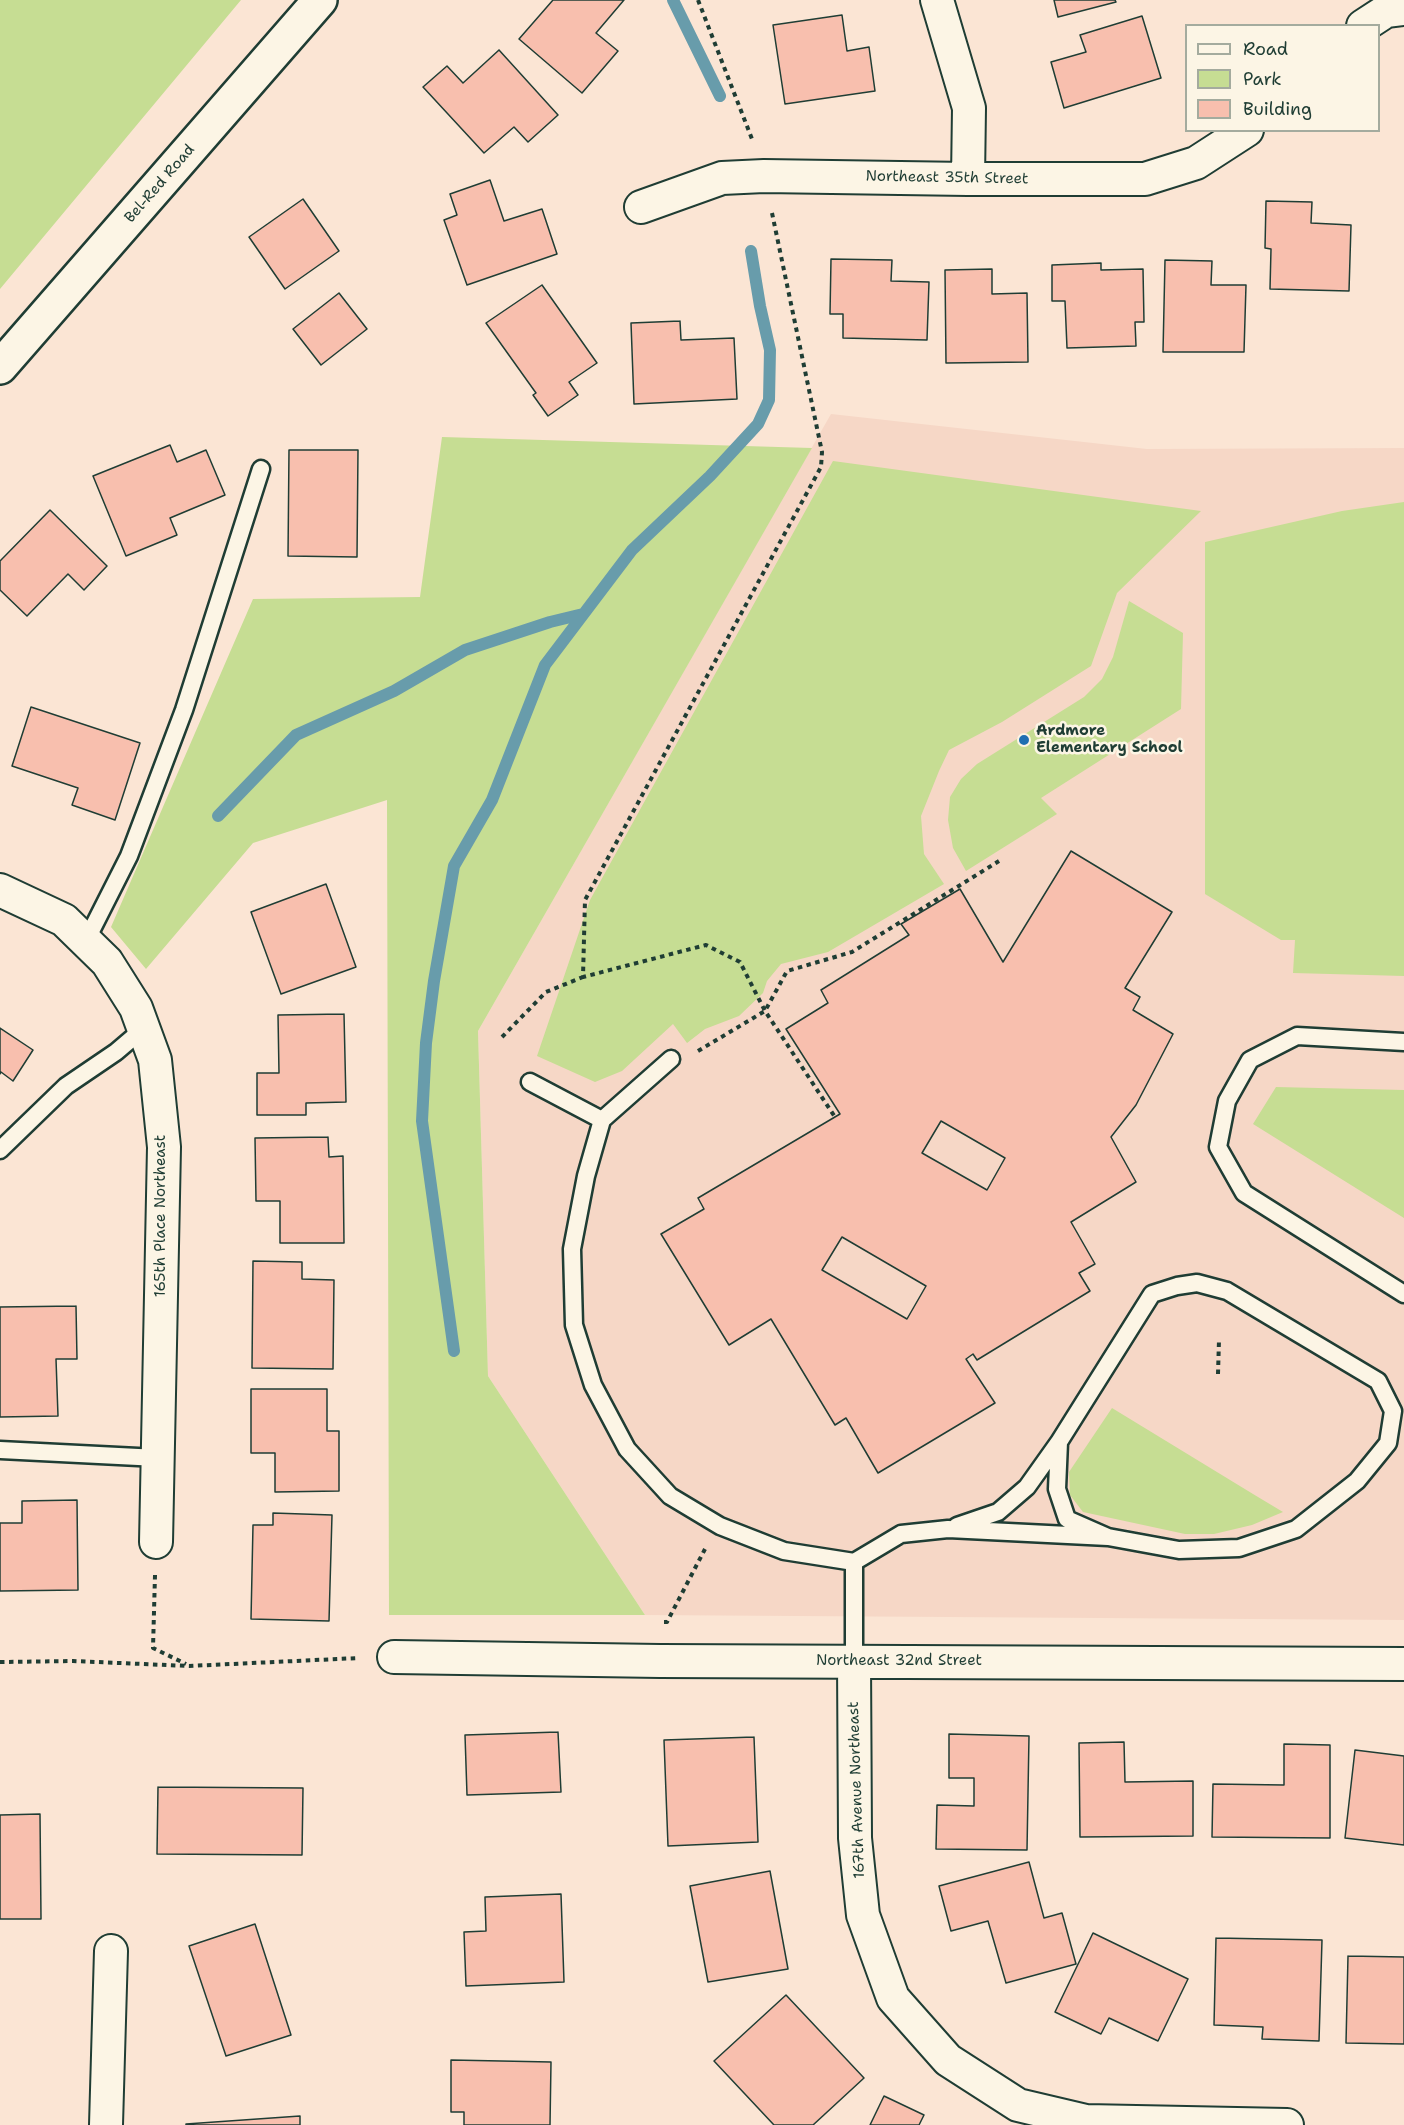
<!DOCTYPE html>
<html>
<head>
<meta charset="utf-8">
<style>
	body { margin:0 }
	#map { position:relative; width:1404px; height:2125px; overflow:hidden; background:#fbe5d4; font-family:"Shantell Sans",sans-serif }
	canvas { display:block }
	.legend { position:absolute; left:1185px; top:24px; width:195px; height:108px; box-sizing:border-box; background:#fcf5e5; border:2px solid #a4ab9e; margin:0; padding:8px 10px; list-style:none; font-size:18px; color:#1f3d34 }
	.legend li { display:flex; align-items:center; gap:12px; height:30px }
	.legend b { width:30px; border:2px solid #a4ab9e }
</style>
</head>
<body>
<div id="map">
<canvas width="1404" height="2125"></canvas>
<ul class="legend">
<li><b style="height:8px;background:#fcf5e5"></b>Road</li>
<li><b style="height:16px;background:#c6dd93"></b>Park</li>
<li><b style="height:16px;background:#f8bfae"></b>Building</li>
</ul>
</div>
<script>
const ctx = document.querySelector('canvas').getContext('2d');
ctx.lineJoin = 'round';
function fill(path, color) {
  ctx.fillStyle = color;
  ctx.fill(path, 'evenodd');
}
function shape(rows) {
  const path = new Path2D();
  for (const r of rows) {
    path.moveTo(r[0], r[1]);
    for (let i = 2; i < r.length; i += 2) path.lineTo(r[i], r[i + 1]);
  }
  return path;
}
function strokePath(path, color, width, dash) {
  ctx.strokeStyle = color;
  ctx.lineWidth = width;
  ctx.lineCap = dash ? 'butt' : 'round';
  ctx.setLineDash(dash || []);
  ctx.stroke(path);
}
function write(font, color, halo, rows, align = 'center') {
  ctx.font = font + ' "Shantell Sans",sans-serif';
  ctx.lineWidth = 5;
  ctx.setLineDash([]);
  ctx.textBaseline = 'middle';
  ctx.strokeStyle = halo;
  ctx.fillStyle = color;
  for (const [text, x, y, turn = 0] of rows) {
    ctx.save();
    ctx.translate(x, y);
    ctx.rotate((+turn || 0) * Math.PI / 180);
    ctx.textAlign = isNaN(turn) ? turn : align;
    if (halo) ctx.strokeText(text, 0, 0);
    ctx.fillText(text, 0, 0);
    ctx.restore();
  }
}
fill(shape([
	[831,414,1147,449,1404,448,1404,1620,645,1615,488,1376,478,1031]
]), '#f6d7c6');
fill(shape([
	[0,0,241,0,0,289],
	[442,437,812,448,478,1031,488,1376,645,1615,389,1615,387,800,253,843,146,969,111,927,253,599,420,597],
	[833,461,1201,511,1117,593,1091,666,1002,722,949,750,939,771,921,816,924,854,944,884,828,952,781,964,767,981,763,993,739,1016,705,1029,687,1043,673,1024,622,1071,595,1082,537,1056,590,900],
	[1404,502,1404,976,1293,973,1295,940,1281,940,1205,894,1205,542,1342,511],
	[1129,601,1183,633,1181,709,1041,798,1057,814,966,871,953,848,948,820,950,797,961,779,977,764,1084,697,1102,679,1113,657],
	[1276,1087,1404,1090,1404,1218,1253,1124],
	[1112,1408,1253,1494,1283,1512,1252,1525,1214,1534,1185,1534,1083,1512,1070,1495,1069,1472]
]), '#c6dd93');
strokePath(shape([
	[673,0,720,96],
	[218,816,296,735,394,691,465,650,550,622,583,614],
	[454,1351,422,1121,426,1043,434,981,454,866,492,800,545,665,632,550,710,476,758,424,769,400,770,350,760,306,751,251]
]), '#689cab', 12);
const building = shape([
	[553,0,624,0,596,33,618,51,582,93,519,39,553,0],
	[1054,0,1115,0,1116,2,1058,17,1054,0],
	[842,15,847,51,869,47,875,91,785,104,773,25,842,15],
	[1142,16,1161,78,1064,108,1051,62,1086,52,1080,35,1142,16],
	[499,50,558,115,528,142,514,127,484,153,423,87,447,66,463,83,499,50],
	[490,180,504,221,542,209,557,254,467,285,444,220,457,215,450,194,490,180],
	[303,199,339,251,285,289,249,237,303,199],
	[1266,201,1312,202,1311,223,1351,225,1349,291,1270,289,1271,249,1265,248,1266,201],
	[831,259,892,260,891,281,929,282,927,340,843,338,843,314,830,314,831,259],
	[1165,260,1212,261,1211,285,1246,285,1244,352,1163,352,1165,260],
	[1101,263,1101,270,1143,269,1144,322,1135,322,1136,346,1067,348,1065,301,1052,301,1052,265,1101,263],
	[992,269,992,294,1027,293,1028,362,946,363,945,270,992,269],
	[542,285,597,363,569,382,578,395,548,416,533,395,536,393,486,323,542,285],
	[339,293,367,329,321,365,293,329,339,293],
	[680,321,681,340,734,338,737,399,634,404,631,323,680,321],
	[170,445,177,462,206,450,225,495,170,518,177,535,126,556,93,476,170,445],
	[289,450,358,450,357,557,288,556,289,450],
	[50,510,107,566,84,590,68,574,27,616,0,590,0,561,50,510],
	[31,707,140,743,115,820,72,805,78,788,12,766,31,707],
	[1071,851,1172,912,1125,988,1140,997,1133,1010,1173,1034,1136,1105,1111,1137,1136,1182,1071,1222,1095,1264,1079,1273,1090,1291,977,1360,973,1354,966,1359,995,1403,878,1473,846,1418,835,1425,771,1319,729,1345,661,1234,704,1209,698,1198,840,1114,786,1029,828,1003,821,990,909,935,901,924,960,889,1003,962,1071,851],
	[941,1121,1005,1158,987,1190,922,1153,941,1121],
	[842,1237,926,1286,907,1319,822,1270,842,1237],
	[326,884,356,967,281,994,251,912,326,884],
	[344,1014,346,1102,306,1103,306,1115,257,1115,257,1073,279,1073,278,1015,344,1014],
	[0,1028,33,1050,13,1081,1,1072,0,1074,0,1028],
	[328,1137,329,1157,343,1156,344,1243,280,1243,280,1201,256,1201,255,1138,328,1137],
	[253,1261,302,1262,302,1279,334,1280,333,1369,252,1368,253,1261],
	[76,1306,77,1359,56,1359,58,1416,0,1417,0,1307,76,1306],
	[251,1389,327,1389,327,1431,339,1431,339,1491,275,1492,275,1453,251,1453,251,1389],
	[77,1500,78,1590,0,1591,0,1523,22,1523,22,1501,77,1500],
	[273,1513,332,1515,329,1621,251,1619,253,1525,273,1525,273,1513],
	[558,1732,561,1792,467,1795,465,1735,558,1732],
	[949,1734,1029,1736,1027,1850,936,1849,937,1805,974,1806,974,1778,949,1778,949,1734],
	[754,1737,758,1842,668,1846,664,1740,754,1737],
	[1124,1742,1125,1782,1193,1781,1193,1836,1080,1837,1079,1743,1124,1742],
	[1284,1744,1330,1745,1330,1838,1212,1837,1213,1784,1284,1785,1284,1744],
	[1355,1750,1404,1756,1404,1845,1345,1838,1355,1750],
	[158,1787,303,1788,302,1855,157,1854,158,1787],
	[40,1814,41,1919,0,1919,0,1815,40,1814],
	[1029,1862,1044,1918,1062,1913,1076,1964,1006,1983,988,1921,951,1931,939,1886,1029,1862],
	[770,1871,788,1969,708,1982,690,1886,770,1871],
	[561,1894,564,1982,466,1986,464,1932,486,1931,485,1897,561,1894],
	[255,1924,291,2035,226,2056,189,1946,255,1924],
	[1093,1933,1188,1979,1158,2041,1109,2018,1101,2034,1055,2012,1093,1933],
	[1216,1938,1322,1940,1319,2041,1262,2039,1263,2027,1214,2025,1216,1938],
	[1348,1956,1404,1957,1404,2044,1346,2043,1348,1956],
	[786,1995,864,2078,813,2125,774,2125,714,2061,786,1995],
	[451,2060,551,2062,550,2125,464,2125,464,2112,451,2112,451,2060],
	[884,2096,924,2115,919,2125,870,2125,884,2096],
	[300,2116,300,2125,186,2125,186,2124,300,2116]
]);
fill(building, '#f8bfae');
strokePath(building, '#1f3d34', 1.5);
const lane = shape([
	[86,941,129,856,184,710,261,469],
	[1404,1042,1297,1036,1250,1060,1227,1101,1218,1147,1244,1193,1404,1294],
	[671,1059,602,1120,586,1176,572,1249,574,1325,593,1385,627,1449,670,1496,720,1526,784,1551,854,1562,901,1534,948,1529,1108,1537,1179,1550,1239,1548,1296,1529,1357,1481,1388,1443,1393,1411,1378,1381,1227,1291,1197,1283,1177,1286,1152,1294,1059,1442,1057,1489,1067,1519,1108,1537],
	[530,1082,602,1120],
	[0,1150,66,1086,116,1052,143,1029],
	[0,1450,158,1458],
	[957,1526,998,1512,1027,1487,1059,1442],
	[854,1661,854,1562]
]);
const street = shape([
	[937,0,969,108,968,179],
	[1363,26,1386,11,1404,9],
	[641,207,722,178,764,176,968,179,1145,179,1196,163,1247,130],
	[0,890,64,920,107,962,136,1008,155,1060,164,1147,156,1542],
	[394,1657,660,1661,1404,1664],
	[854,1661,855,1838,863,1915,893,1998,948,2060,1018,2105,1086,2121,1287,2125],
	[106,2125,111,1951]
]);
const secondary = shape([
	[0,367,320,0]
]);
strokePath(lane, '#1f3d34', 21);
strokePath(street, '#1f3d34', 36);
strokePath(secondary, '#1f3d34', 38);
strokePath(shape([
	[698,0,752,139],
	[772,213,822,452,821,467,585,900,583,977,706,945,740,962,765,1011,835,1117],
	[502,1037,546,992,583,977],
	[698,1051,765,1011,787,971,852,952,999,861],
	[1218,1374,1219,1340],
	[155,1575,153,1648,186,1664],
	[664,1622,667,1622,705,1549],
	[0,1662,73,1661,189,1666,359,1658]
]), '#1f3d34', 4, [4.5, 4.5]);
strokePath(lane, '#fcf5e5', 16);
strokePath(street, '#fcf5e5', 32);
strokePath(secondary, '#fcf5e5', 33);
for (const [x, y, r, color] of [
	[1024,740,6,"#1f6fb2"]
]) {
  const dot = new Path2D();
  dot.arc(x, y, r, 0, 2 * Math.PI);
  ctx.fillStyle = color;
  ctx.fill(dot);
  strokePath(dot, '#fcf5e5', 2);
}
write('15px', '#1f3d34', '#fcf5e5', [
	["Northeast 35th Street",947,178,1],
	["Bel-Red Road",160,184,-49],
	["165th Place Northeast",161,1216,-90],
	["Northeast 32nd Street",899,1661],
	["167th Avenue Northeast",857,1790,-92]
]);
write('bold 15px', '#1f3d34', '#fcf5e5', [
	["Ardmore",1036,731],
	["Elementary School",1036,748]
], 'left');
</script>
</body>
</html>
